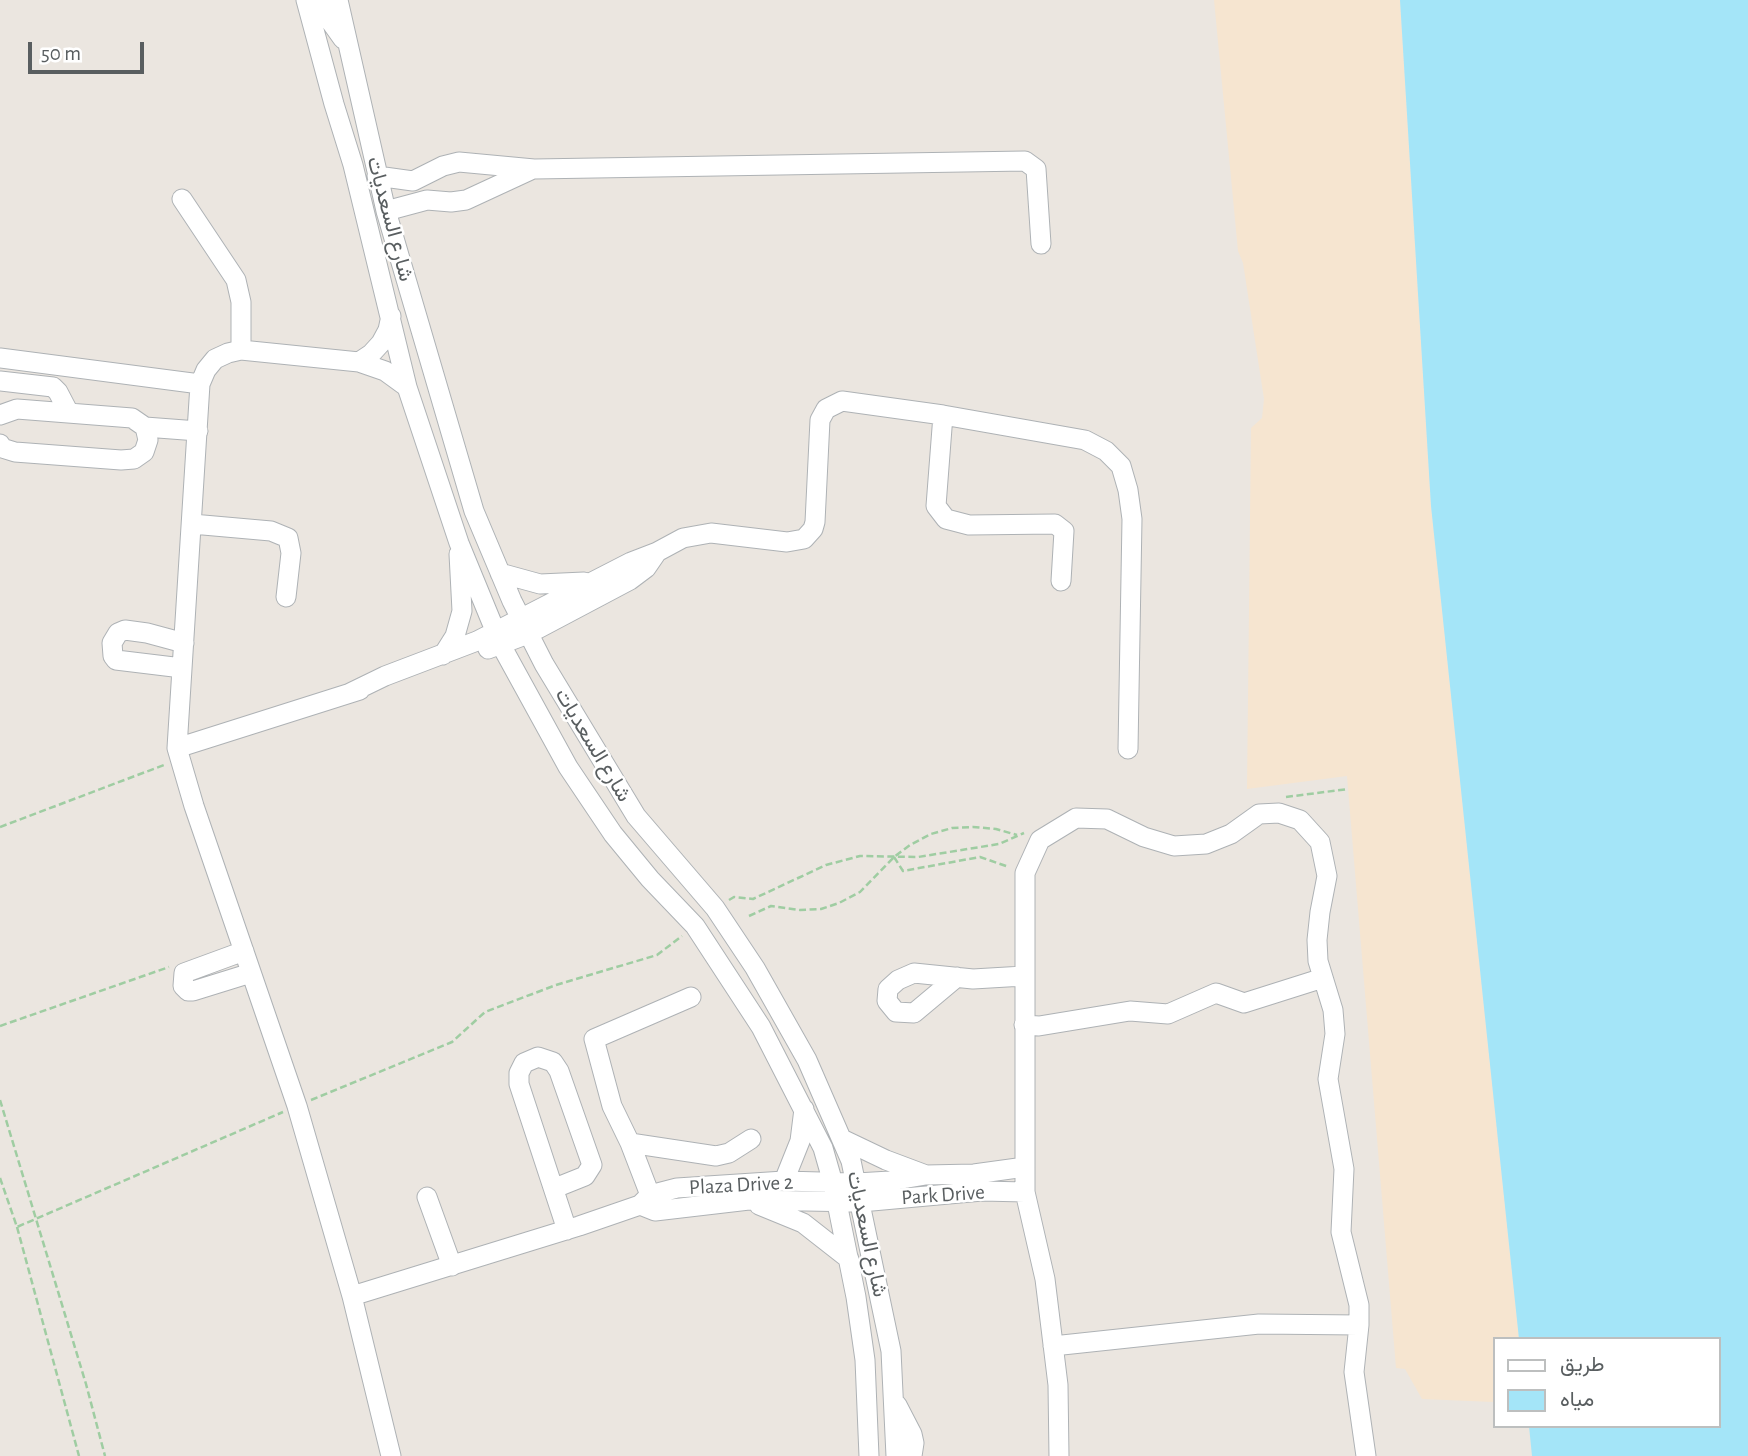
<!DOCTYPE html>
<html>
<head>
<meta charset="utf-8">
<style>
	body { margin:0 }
	#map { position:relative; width:1748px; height:1456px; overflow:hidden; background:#ebe6e0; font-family:"Alegreya Sans",Vazirmatn,sans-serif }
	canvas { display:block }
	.legend { position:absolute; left:1493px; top:1337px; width:228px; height:91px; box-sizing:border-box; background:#fff; border:2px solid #bdbfbf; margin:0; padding:9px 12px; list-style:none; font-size:21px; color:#595e60 }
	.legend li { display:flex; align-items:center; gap:14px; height:35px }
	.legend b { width:35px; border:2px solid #bdbfbf }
	.scale { position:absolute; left:28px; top:42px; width:116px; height:32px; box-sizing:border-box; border:4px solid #595e60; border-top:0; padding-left:9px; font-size:21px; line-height:24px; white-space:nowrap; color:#595e60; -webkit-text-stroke:5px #fff; paint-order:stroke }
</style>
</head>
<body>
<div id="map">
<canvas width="1748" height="1456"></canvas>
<ul class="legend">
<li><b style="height:9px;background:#fff"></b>طريق</li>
<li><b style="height:19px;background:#a4e5f8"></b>مياه</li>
</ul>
<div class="scale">50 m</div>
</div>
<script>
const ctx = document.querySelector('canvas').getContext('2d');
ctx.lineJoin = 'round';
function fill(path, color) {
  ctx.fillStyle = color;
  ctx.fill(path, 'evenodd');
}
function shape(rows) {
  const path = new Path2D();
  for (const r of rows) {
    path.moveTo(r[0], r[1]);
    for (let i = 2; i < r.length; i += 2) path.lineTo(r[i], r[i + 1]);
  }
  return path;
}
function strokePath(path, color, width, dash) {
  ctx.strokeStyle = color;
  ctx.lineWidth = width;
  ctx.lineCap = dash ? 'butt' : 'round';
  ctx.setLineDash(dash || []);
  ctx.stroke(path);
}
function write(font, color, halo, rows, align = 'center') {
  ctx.font = font + ' "Alegreya Sans",Vazirmatn,sans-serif';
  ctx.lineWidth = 5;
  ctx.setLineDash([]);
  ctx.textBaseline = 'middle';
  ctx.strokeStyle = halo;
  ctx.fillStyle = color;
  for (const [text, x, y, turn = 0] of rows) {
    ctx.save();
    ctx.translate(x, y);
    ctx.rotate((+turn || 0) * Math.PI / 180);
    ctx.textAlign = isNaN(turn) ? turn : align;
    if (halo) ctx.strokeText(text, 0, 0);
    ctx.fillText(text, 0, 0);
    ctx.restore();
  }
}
fill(shape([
	[1214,0,1400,0,1431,506,1519,1339,1494,1339,1494,1402,1422,1399,1405,1369,1396,1368,1347,776,1247,789,1251,428,1262,418,1264,399,1243,263,1238,251]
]), '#f6e5d0');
fill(shape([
	[1400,0,1748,0,1748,1456,1532,1456,1529,1426,1718,1426,1718,1339,1519,1339,1431,506]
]), '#a4e5f8');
const minor = shape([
	[306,0,334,104,353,165,407,387,459,543,501,645,568,767,613,834,650,879,695,926,761,1027,823,1148,833,1183,856,1297,865,1360,869,1456],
	[321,0,328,18,343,39],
	[338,0,386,211,474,511,512,601,544,664,636,816,715,908,755,968,807,1060,851,1161,891,1351,896,1456],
	[377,176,413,181,443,166,459,162,534,169,1025,161,1036,169,1041,244],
	[182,199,236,280,241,302,241,350],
	[386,211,427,200,451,202,466,200,533,169],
	[0,358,200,384],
	[359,362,371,354,381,343,388,330,391,316],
	[0,381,53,387,58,392,69,413],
	[0,415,17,409,132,418,145,427,148,440,144,452,134,459,121,460,15,452,2,448,0,444],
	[943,415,936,506,946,519,969,525,1055,524,1064,531,1061,581],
	[145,427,198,431],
	[192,524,271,531,288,538,291,553,286,597],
	[500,573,540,584,584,582],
	[488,649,528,634,630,580,646,568,657,552],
	[443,655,455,636,462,611,459,554],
	[182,668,116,660,113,656,112,643,118,633,125,630,147,633,184,643],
	[350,693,385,676,477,641,631,562,657,552,683,538,711,533,787,542,804,539,813,529,815,522,820,420,826,409,842,401,943,415,1085,440,1106,451,1121,466,1128,490,1132,519,1128,749],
	[177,748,360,690],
	[244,951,184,973,183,986,188,991,193,991,251,973],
	[957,977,914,1013,896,1012,887,1001,888,989,898,980,914,973,973,979,1024,976],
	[1024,1025,1039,1026,1130,1011,1168,1014,1216,993,1244,1003,1323,978],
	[842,1139,886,1160,926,1175,974,1174,1025,1167],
	[630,1143,716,1156,729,1153,751,1139],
	[784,1181,800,1141,804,1109],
	[555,1188,585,1176,592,1165,559,1071,553,1062,538,1057,524,1063,519,1073,519,1084,567,1230],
	[650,1195,630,1143,612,1106,594,1039,691,997],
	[427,1197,452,1266],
	[640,1205,655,1211,749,1200,861,1202,982,1191,1025,1192],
	[759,1205,803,1223,849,1259],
	[352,1296,579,1226,640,1205,650,1195,677,1188,784,1181,857,1183,890,1181,926,1175],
	[1053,1346,1259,1324,1359,1325],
	[897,1405,912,1434,914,1443,912,1456],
	[391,1456,352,1296,297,1106,194,806,177,748,200,384,206,370,215,359,228,353,241,350,359,362,385,371,407,387],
	[1059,1456,1058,1385,1045,1279,1025,1192,1025,873,1040,840,1076,818,1107,819,1144,837,1174,846,1206,844,1231,834,1259,814,1279,813,1300,820,1320,842,1327,876,1320,912,1317,940,1318,961,1333,1010,1335,1034,1328,1079,1344,1169,1341,1232,1359,1305,1359,1325,1354,1372,1366,1456]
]);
strokePath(minor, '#aeb2b5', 21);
strokePath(shape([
	[1286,797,1348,789],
	[0,827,164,765],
	[894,857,903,871,980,857,1009,867],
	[729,900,734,897,753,899,826,865,860,856,918,857,999,844,1024,833],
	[749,916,771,906,800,910,821,909,839,903,860,892,894,857,910,845,931,834,952,828,973,827,996,829,1017,835],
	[0,1026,169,967],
	[0,1100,86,1384,105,1456],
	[311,1100,452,1042,485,1012,556,985,657,955,682,936],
	[0,1178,17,1227,283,1112],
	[17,1227,79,1456]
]), '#9fcda2', 2.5, [7, 3.5]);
strokePath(minor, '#fff', 19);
write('21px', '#595e60', '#fff', [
	["شارع السعديات",390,219,75],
	["شارع السعديات",593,745,59],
	["Plaza Drive 2",741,1185,-3],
	["Park Drive",943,1195,-4],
	["شارع السعديات",867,1234,78]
]);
</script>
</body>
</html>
